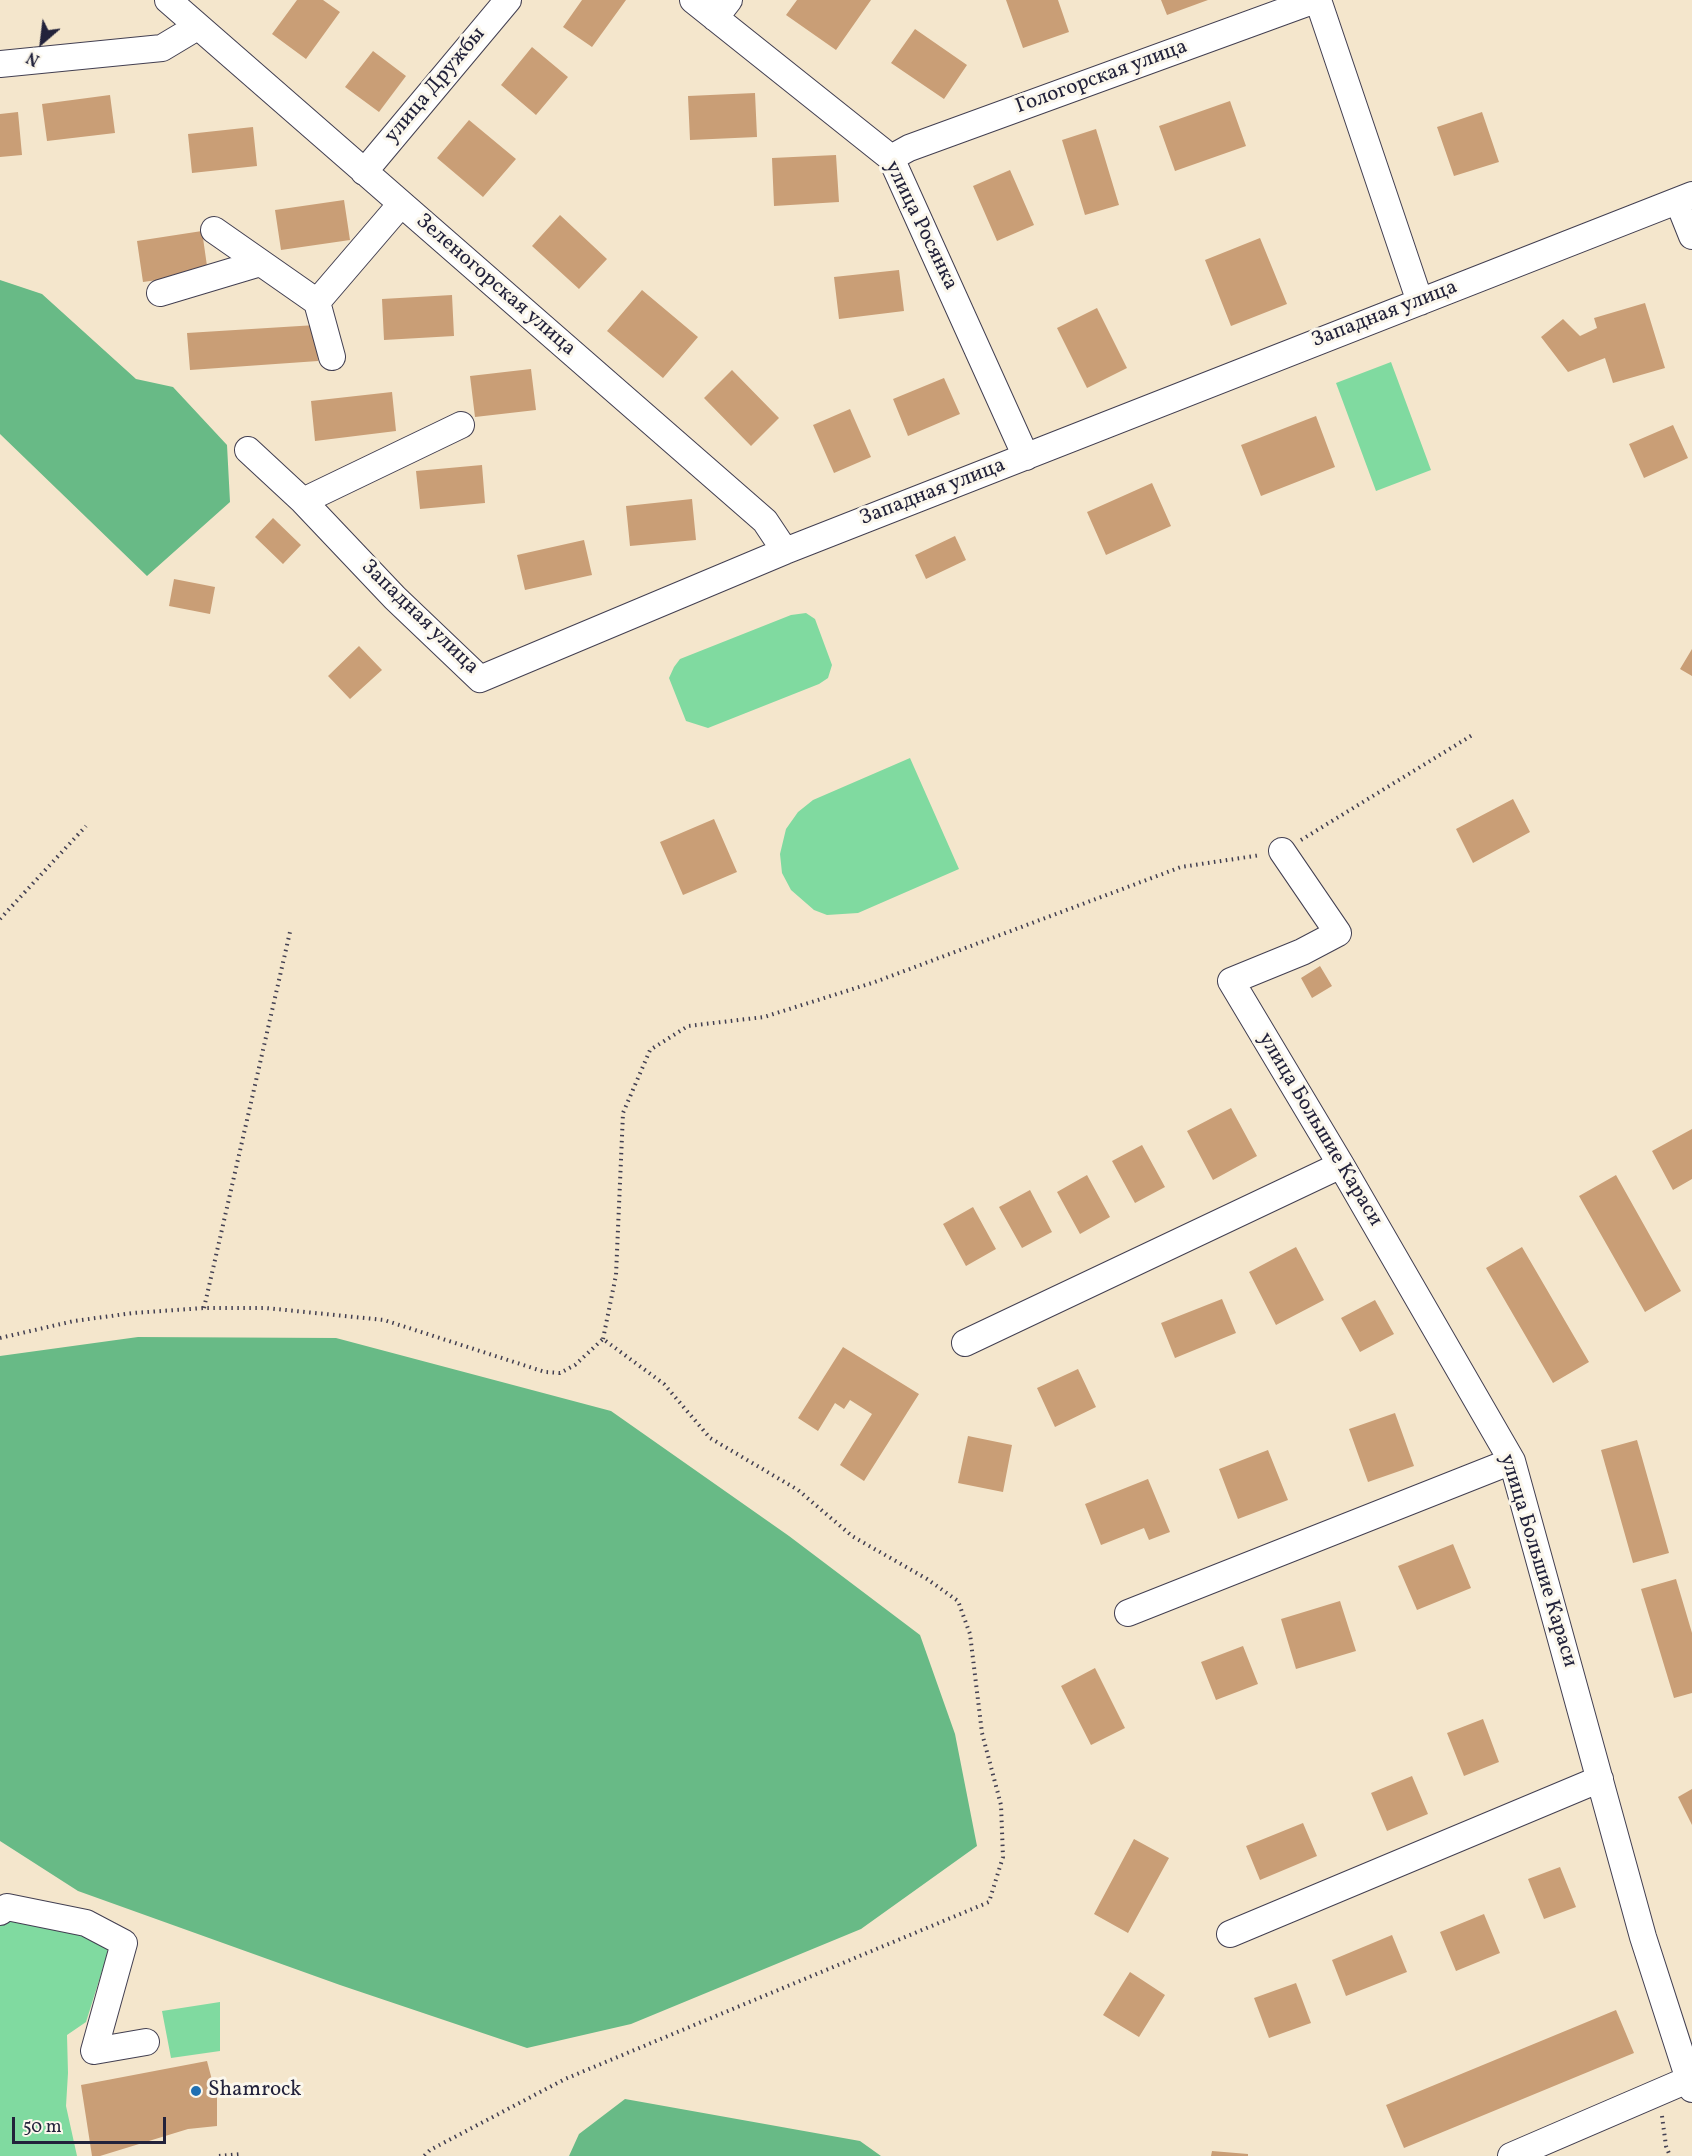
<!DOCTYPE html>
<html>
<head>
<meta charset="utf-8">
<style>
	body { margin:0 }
	#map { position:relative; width:1692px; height:2156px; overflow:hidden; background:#f4e6cc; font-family:Vollkorn,serif }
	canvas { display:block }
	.north { position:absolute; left:12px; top:12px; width:60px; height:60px; -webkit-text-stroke:4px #fbf7ec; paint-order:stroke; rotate:208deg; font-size:16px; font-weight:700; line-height:24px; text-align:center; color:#22223b }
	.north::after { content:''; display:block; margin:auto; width:21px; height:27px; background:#22223b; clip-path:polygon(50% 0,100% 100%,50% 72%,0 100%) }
	.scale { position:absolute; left:12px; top:2117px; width:154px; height:27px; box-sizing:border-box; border:3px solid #22223b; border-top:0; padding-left:8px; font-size:18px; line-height:21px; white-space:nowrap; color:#22223b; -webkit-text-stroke:4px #fbf7ec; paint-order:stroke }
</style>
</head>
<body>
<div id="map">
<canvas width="1692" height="2156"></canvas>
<div class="north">N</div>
<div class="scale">50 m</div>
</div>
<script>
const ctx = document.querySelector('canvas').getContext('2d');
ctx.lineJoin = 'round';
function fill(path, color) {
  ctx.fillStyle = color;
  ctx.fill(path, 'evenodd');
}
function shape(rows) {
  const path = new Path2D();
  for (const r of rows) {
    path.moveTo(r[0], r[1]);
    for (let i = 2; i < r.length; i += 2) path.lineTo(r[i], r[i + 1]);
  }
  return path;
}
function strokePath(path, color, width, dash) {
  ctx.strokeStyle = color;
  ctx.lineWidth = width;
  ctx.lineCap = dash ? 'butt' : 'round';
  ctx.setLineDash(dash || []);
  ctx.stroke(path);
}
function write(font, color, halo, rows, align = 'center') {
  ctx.font = font + ' Vollkorn,serif';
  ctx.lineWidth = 6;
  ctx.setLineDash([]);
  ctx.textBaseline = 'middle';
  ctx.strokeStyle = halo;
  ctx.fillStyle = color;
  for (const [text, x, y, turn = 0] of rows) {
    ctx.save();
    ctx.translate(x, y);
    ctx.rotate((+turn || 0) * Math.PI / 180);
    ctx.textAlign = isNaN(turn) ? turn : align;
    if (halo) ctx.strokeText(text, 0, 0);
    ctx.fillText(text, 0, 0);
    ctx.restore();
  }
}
fill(shape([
	[1391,362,1431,470,1376,491,1336,383],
	[806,613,815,619,832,665,828,678,819,684,708,728,686,721,669,678,674,667,680,659,791,615],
	[910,758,959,869,858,913,827,915,814,910,791,890,782,873,780,854,786,829,798,812,813,800],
	[11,1915,103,1938,108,1952,86,2022,67,2035,68,2073,66,2106,77,2156,0,2156,0,1923],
	[220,2002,220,2051,171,2058,162,2011]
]), '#80daa0');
fill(shape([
	[0,280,42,294,136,379,173,387,227,445,230,502,147,576,0,434],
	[138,1337,336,1338,611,1411,789,1536,920,1635,955,1734,977,1846,861,1929,631,2024,527,2048,340,1985,78,1891,0,1841,0,1356],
	[625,2099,860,2141,881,2156,569,2156,579,2134]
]), '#68ba86');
fill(shape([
	[297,0,323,0,340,12,306,59,272,34],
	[582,0,626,0,592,47,563,27],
	[797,0,871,0,836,50,786,15],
	[1006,0,1058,0,1069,32,1023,48],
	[1161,0,1208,0,1167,15],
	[915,29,967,65,944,99,891,63],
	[532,47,568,77,536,115,501,85],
	[373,51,406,76,379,112,345,87],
	[755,93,757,137,690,140,688,96],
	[110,95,115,133,47,141,42,104],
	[1230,101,1246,146,1175,171,1159,126],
	[18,112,22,155,0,157,0,114],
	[1482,112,1499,162,1454,176,1437,127],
	[469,120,516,159,483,197,437,158],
	[253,127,257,166,192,173,188,134],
	[1096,129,1119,205,1085,215,1062,140],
	[836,155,839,202,774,206,772,158],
	[1010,170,1034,225,997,241,973,186],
	[344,200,350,240,281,250,275,210],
	[560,215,607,259,579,289,532,246],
	[202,231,208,273,143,282,137,241],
	[1260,238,1287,304,1231,326,1205,260],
	[899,270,904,311,839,319,834,277],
	[642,290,698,337,663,378,607,331],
	[452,295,454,336,384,340,382,299],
	[1645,303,1665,368,1613,383,1605,358,1568,372,1541,337,1563,319,1580,336,1597,328,1594,318],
	[1097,308,1127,368,1087,388,1057,328],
	[316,325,318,361,190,370,187,333],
	[531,369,536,410,475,417,470,376],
	[732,370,779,418,751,446,704,398],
	[944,378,960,414,908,436,893,399],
	[392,392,396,431,315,441,311,401],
	[850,409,871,457,834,473,813,425],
	[1316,416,1335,467,1261,496,1241,445],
	[1673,425,1688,458,1644,478,1629,444],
	[482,465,485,503,420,509,416,471],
	[1152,483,1171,526,1106,555,1087,512],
	[692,499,696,540,630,546,626,506],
	[273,518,301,545,283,564,255,537],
	[955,536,966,560,926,579,915,555],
	[584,540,592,575,525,590,517,555],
	[174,579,215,587,210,614,169,606],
	[359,646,382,670,350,699,328,676],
	[1692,649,1692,676,1680,669],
	[1513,799,1530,832,1473,863,1456,829],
	[714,819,737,872,683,895,660,842],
	[1320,966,1332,986,1312,998,1301,978],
	[1231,1108,1257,1156,1213,1180,1187,1131],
	[1692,1129,1692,1179,1673,1190,1652,1151],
	[1142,1145,1165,1187,1135,1203,1112,1161],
	[1087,1175,1110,1217,1080,1234,1057,1192],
	[1616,1175,1681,1291,1645,1312,1579,1196],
	[1030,1190,1052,1232,1022,1248,999,1207],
	[973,1207,996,1249,966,1266,943,1224],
	[1296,1247,1324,1300,1276,1325,1249,1272],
	[1522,1247,1589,1362,1553,1383,1486,1268],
	[1222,1299,1236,1333,1175,1358,1161,1323],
	[1375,1300,1394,1334,1360,1352,1341,1318],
	[843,1347,919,1394,864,1481,840,1465,872,1414,850,1400,844,1409,835,1403,818,1431,798,1418],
	[1078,1369,1096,1407,1055,1427,1037,1388],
	[1395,1413,1414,1466,1368,1482,1349,1429],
	[968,1436,1012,1445,1003,1492,958,1483],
	[1637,1440,1669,1553,1633,1563,1601,1450],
	[1268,1450,1288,1500,1238,1519,1219,1469],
	[1148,1479,1170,1532,1149,1540,1144,1528,1101,1545,1085,1504],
	[1453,1544,1471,1588,1417,1610,1398,1566],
	[1676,1579,1692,1633,1692,1693,1674,1698,1641,1589],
	[1340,1601,1356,1651,1296,1669,1281,1619],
	[1243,1646,1258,1684,1216,1700,1201,1662],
	[1095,1668,1125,1728,1091,1745,1061,1686],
	[1483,1719,1499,1762,1464,1776,1447,1733],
	[1412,1776,1428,1814,1387,1831,1371,1793],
	[1692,1789,1692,1825,1678,1797],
	[1303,1823,1317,1856,1260,1880,1246,1846],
	[1134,1839,1169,1858,1128,1933,1094,1914],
	[1560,1867,1576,1907,1544,1919,1528,1879],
	[1484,1914,1500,1953,1456,1971,1440,1932],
	[1392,1935,1407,1972,1346,1996,1332,1960],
	[1130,1972,1165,1995,1139,2037,1103,2015],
	[1296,1983,1311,2023,1269,2038,1254,1998],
	[1616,2010,1634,2053,1404,2148,1386,2105],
	[207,2061,212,2080,217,2079,217,2126,188,2129,100,2156,92,2156,81,2085],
	[1212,2151,1248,2154,1248,2156,1211,2156]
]), '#c99e76');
const minor = shape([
	[168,0,765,521,785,551],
	[693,0,891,158,1026,457],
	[1318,0,1420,302],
	[715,18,729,0],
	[0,64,162,48,197,27],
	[891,158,909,148,1315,0],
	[364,172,508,0],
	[1678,201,1692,236],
	[214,230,317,302],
	[160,293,260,263],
	[332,357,317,302,401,204],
	[248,450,303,501,395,598,480,679,785,551,1692,195],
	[303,501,461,425],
	[1282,851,1338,933,1302,952,1231,981,1341,1165,1512,1461,1643,1937,1692,2089],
	[965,1343,1341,1165],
	[1128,1613,1512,1461],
	[0,1912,7,1907,86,1923,124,1943,94,2051,146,2042],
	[1230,1934,1600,1779],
	[1511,2156,1692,2078]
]);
strokePath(minor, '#423f51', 28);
strokePath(shape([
	[1301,840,1474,734],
	[0,919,86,826],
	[204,1308,290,932],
	[0,1338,74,1321,133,1313,204,1308,266,1308,384,1320,545,1372,560,1373,575,1365,603,1339,664,1384,710,1438,798,1490,852,1536,927,1579,958,1601,970,1634,982,1733,1001,1805,1003,1857,989,1902,565,2079,430,2150,424,2156],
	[603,1339,616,1275,623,1113,650,1050,688,1026,764,1017,875,982,1181,867,1261,855],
	[1662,2116,1666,2146,1670,2156],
	[219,2156,241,2154]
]), '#423f51', 4, [1.5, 4.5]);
strokePath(minor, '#fff', 26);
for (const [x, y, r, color] of [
	[196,2091,6,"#1f6fb2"]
]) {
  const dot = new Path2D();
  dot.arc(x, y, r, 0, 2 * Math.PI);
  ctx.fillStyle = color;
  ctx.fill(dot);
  strokePath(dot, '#fbf7ec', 2);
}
write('21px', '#22223b', '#fbf7ec', [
	["Гологорская улица",1102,78,-20],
	["улица Дружбы",436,86,-50],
	["улица Росянка",920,226,64],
	["Зеленогорская улица",495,286,41],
	["Западная улица",1385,315,-21],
	["Западная улица",933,493,-21],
	["Западная улица",419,618,44],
	["улица Большие Караси",1319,1130,59],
	["улица Большие Караси",1537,1561,73]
]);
write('21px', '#22223b', '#fbf7ec', [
	["Shamrock",208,2091]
], 'left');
</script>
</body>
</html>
